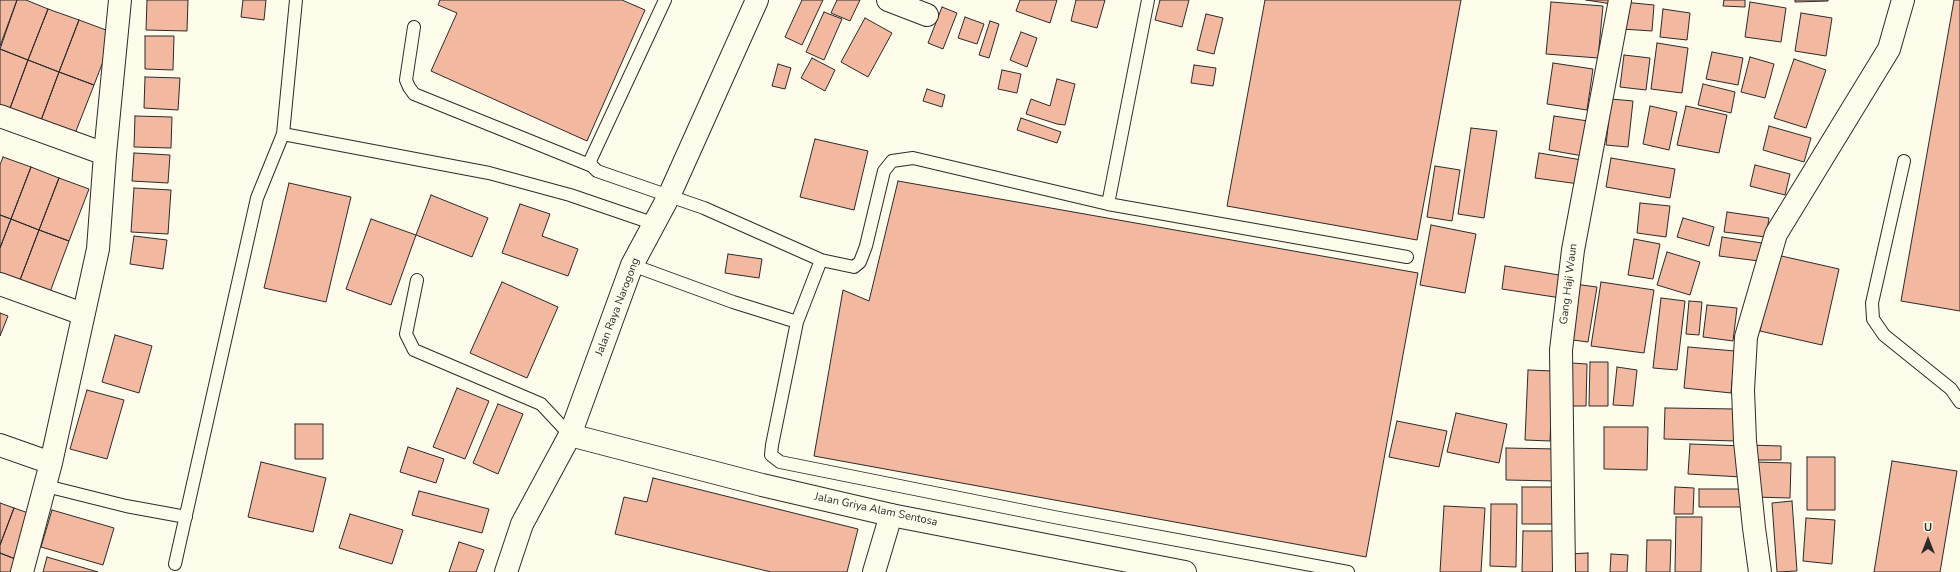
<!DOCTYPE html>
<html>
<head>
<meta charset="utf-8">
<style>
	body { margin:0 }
	#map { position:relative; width:1960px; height:572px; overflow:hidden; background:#fdfbea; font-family:"Nunito Sans",sans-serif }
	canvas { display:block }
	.north { position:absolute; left:1908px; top:520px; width:40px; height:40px; -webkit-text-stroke:3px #fdfbea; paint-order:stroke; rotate:0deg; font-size:11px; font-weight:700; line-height:16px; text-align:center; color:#2b2b2b }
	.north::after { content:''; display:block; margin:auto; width:14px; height:18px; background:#2b2b2b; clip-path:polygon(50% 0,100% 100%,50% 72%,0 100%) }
</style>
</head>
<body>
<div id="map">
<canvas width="1960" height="572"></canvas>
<div class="north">U</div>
</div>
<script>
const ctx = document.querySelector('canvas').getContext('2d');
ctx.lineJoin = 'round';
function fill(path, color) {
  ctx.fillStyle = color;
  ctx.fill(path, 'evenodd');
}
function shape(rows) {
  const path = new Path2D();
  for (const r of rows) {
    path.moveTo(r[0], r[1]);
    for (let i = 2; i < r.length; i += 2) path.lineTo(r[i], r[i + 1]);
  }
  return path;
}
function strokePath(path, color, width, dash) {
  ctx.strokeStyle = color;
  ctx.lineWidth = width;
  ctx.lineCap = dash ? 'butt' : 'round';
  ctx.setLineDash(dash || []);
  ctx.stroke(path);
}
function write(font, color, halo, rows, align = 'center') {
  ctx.font = font + ' "Nunito Sans",sans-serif';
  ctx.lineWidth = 3;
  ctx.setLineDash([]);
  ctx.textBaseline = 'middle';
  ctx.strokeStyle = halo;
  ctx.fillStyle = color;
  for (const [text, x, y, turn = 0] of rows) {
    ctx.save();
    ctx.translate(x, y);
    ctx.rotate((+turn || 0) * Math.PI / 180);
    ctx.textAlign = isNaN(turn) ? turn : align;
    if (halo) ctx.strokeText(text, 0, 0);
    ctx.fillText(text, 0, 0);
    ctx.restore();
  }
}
const building = shape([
	[0,0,17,0,0,46,0,0],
	[17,0,26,0,48,9,28,60,0,49,17,0],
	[147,0,188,0,187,31,146,30,147,0],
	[243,0,266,0,264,20,241,17,243,0],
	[440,0,622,0,645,10,587,141,431,71,457,13,438,5,440,0],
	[802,0,823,0,802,45,785,37,802,0],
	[837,0,860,0,850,21,831,13,837,0],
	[1020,0,1057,0,1050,23,1016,11,1020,0],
	[1076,0,1105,0,1097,28,1071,21,1076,0],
	[1160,0,1189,0,1182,27,1155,20,1160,0],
	[1265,0,1461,0,1417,240,1227,206,1265,0],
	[1586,0,1612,0,1612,4,1586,0],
	[1724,0,1745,0,1745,7,1723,6,1724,0],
	[1795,0,1828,0,1828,1,1795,2,1795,0],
	[1954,0,1960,0,1960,311,1901,301,1954,0],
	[1551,2,1603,6,1598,58,1546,54,1551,2],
	[1623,2,1654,5,1652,31,1622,29,1623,2],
	[1750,2,1786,8,1781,42,1745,37,1750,2],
	[942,7,957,13,943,49,928,43,942,7],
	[48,9,79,20,59,72,28,60,48,9],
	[1663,9,1690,13,1687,40,1660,37,1663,9],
	[824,12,842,19,824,60,806,52,824,12],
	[1801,13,1832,18,1826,56,1795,51,1801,13],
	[1206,14,1223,18,1214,54,1197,50,1206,14],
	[965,17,984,24,977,44,958,38,965,17],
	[865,18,892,33,868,77,841,62,865,18],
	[79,20,114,33,94,85,59,72,79,20],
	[990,21,999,24,989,58,979,55,990,21],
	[1021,32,1037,38,1027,67,1010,60,1021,32],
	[145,36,174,36,173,70,145,69,145,36],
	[1657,43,1688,48,1682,93,1651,89,1657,43],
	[0,49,28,60,9,111,0,107,0,49],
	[1712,52,1743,58,1738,85,1706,79,1712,52],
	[1624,55,1650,58,1646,90,1620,87,1624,55],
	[1750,57,1774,64,1765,98,1741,92,1750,57],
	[812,58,835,70,825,91,801,78,812,58],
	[1794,59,1826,70,1806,128,1774,118,1794,59],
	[28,60,59,72,40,123,9,111,28,60],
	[1553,63,1593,69,1587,110,1547,104,1553,63],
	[778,64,791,68,785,89,772,86,778,64],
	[1194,65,1216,68,1213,86,1191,83,1194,65],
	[1002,70,1021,74,1017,93,998,89,1002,70],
	[59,72,94,85,74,136,40,123,59,72],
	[145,77,180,78,178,110,144,108,145,77],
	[1057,79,1075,84,1065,125,1057,124,1026,114,1031,99,1050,106,1057,79],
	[1703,84,1735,92,1731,113,1698,105,1703,84],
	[927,89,945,95,942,107,923,101,927,89],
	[1611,99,1633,101,1628,147,1606,145,1611,99],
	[1650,106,1677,112,1669,150,1643,144,1650,106],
	[1686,106,1727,115,1719,153,1677,145,1686,106],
	[135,116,172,117,171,148,134,147,135,116],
	[1554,116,1588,121,1583,156,1549,150,1554,116],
	[1021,118,1061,132,1057,143,1017,130,1021,118],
	[1769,126,1811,138,1804,162,1763,150,1769,126],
	[1471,128,1497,131,1484,218,1458,214,1471,128],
	[815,139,868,151,854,210,800,197,815,139],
	[134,153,170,155,168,183,132,181,134,153],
	[1539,153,1582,160,1579,184,1535,178,1539,153],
	[3,157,31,167,11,219,0,215,0,165,3,157],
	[1611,158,1675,169,1670,198,1606,187,1611,158],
	[1755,165,1790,174,1785,195,1750,186,1755,165],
	[1435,166,1460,170,1452,221,1427,217,1435,166],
	[31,167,59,178,39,230,11,219,31,167],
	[59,178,89,189,69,241,39,230,59,178],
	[898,181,1418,273,1366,557,814,456,843,290,869,301,898,181],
	[289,183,351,197,326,302,264,288,289,183],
	[134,188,171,190,168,234,131,232,134,188],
	[431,195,488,218,472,257,416,235,431,195],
	[1640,203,1670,206,1666,237,1637,233,1640,203],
	[520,204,550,214,542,236,578,249,568,276,502,253,520,204],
	[1727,212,1769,218,1766,237,1724,232,1727,212],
	[0,215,11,219,0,248,0,215],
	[1683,218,1714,227,1709,246,1677,237,1683,218],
	[11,219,39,230,20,280,0,273,0,248,11,219],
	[371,219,416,235,391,305,346,289,371,219],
	[1431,225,1476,234,1465,293,1420,285,1431,225],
	[39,230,69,241,50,292,20,280,39,230],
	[134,236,167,240,163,269,130,264,134,236],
	[1722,237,1762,243,1759,261,1719,256,1722,237],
	[1634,239,1660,244,1653,279,1628,275,1634,239],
	[1667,252,1700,262,1690,295,1657,285,1667,252],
	[728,254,762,259,759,278,725,273,728,254],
	[1777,255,1839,269,1822,345,1760,331,1777,255],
	[1505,266,1565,276,1561,298,1502,289,1505,266],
	[502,282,558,307,527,378,470,353,502,282],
	[1601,282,1654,290,1644,353,1591,346,1601,282],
	[1574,284,1597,287,1588,342,1565,339,1574,284],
	[1661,298,1685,301,1677,370,1653,368,1661,298],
	[1689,301,1702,302,1699,335,1686,334,1689,301],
	[1707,305,1737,308,1733,341,1703,337,1707,305],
	[0,313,8,316,0,336,0,313],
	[115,335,152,346,139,393,102,382,115,335],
	[1688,347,1735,351,1731,393,1684,388,1688,347],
	[1590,362,1608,362,1608,406,1589,406,1590,362],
	[1571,363,1587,364,1586,406,1571,406,1571,363],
	[1617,367,1637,370,1633,406,1613,405,1617,367],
	[1528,370,1553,371,1550,441,1525,440,1528,370],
	[457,388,489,401,465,459,433,447,457,388],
	[87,390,124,400,107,459,70,449,87,390],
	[498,404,523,414,498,474,473,463,498,404],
	[1665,408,1737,409,1736,441,1664,439,1665,408],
	[1456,413,1507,424,1499,463,1447,452,1456,413],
	[1397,421,1447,431,1439,467,1389,457,1397,421],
	[295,424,323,424,323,459,295,459,295,424],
	[1604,427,1648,427,1647,470,1604,469,1604,427],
	[1690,444,1744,446,1742,477,1688,474,1690,444],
	[1748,445,1781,446,1781,460,1748,460,1748,445],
	[408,447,444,459,436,483,400,472,408,447],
	[1506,448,1557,449,1557,481,1506,480,1506,448],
	[1807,457,1835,457,1835,510,1807,510,1807,457],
	[1892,461,1957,471,1940,572,1874,572,1892,461],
	[261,462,326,478,313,532,248,517,261,462],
	[1754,462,1791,463,1790,498,1753,497,1754,462],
	[653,478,858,529,847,572,771,572,615,534,624,497,647,502,653,478],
	[1522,487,1557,487,1557,524,1522,524,1522,487],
	[1675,487,1694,488,1693,514,1674,514,1675,487],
	[1699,489,1741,489,1741,507,1699,507,1699,489],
	[419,491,489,509,482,533,412,515,419,491],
	[1792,501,1797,571,1777,572,1772,503,1792,501],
	[0,503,14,508,0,545,0,503],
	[1491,504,1517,504,1516,567,1490,566,1491,504],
	[1444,506,1485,508,1481,572,1440,572,1444,506],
	[14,508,34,515,18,560,0,553,0,545,14,508],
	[52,510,114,528,103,565,41,547,52,510],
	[350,514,403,530,392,564,339,548,350,514],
	[1676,517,1702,517,1701,572,1675,572,1676,517],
	[1806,518,1835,520,1832,564,1803,561,1806,518],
	[1523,531,1557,531,1557,572,1522,572,1523,531],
	[1647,540,1671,540,1670,572,1646,572,1647,540],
	[459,542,484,550,476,572,449,572,459,542],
	[0,553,18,560,13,572,0,572,0,553],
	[1588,553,1588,572,1570,572,1569,554,1588,553],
	[1611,554,1628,555,1627,572,1610,572,1611,554],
	[47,557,98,572,43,572,47,557]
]);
fill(building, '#f2b8a0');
strokePath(building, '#2b2b2b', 1);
const service = shape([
	[296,0,283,134,489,173,570,195,655,224],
	[665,0,590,161,592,166,597,171,704,208,821,260,854,267,860,262,866,246,884,171,892,161,913,158,1108,204,1407,257],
	[414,27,406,80,409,87,414,94,592,166],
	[1904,161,1872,303,1873,319,1884,335,1951,389,1960,402],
	[1108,204,1148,0],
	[821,260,797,322,772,445,771,455,780,462,1054,517,1348,572],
	[632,265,733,302,797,322],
	[417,280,406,334,414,350,541,404,570,435],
	[46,486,126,506,186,517],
	[175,564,257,198,283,134]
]);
const minor = shape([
	[888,0,927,15],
	[0,116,105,154],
	[0,284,83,314],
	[0,445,51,463],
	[22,572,51,463,98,249,105,154,120,0],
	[874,572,891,515],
	[1564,572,1561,350,1573,250,1620,0],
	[1760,572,1754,528,1745,441,1743,390,1746,337,1776,234,1889,49,1903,0]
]);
const tertiary = shape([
	[570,435,762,485,891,515,1185,572]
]);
const primary = shape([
	[506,572,522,524,570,435,632,265,669,196,757,0]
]);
strokePath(service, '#2b2b2b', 14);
strokePath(minor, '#2b2b2b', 24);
strokePath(tertiary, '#2b2b2b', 24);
strokePath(primary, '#2b2b2b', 24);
strokePath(service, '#fdfbea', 12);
strokePath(minor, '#fdfbea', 22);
strokePath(tertiary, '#fdfbea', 22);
strokePath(primary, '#fdfbea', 22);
write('11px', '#2b2b2b', '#fdfbea', [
	["Gang Haji Waun",1569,284,-83],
	["Jalan Raya Narogong",618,307,-69],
	["Jalan Griya Alam Sentosa",876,510,12]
]);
</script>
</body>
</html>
